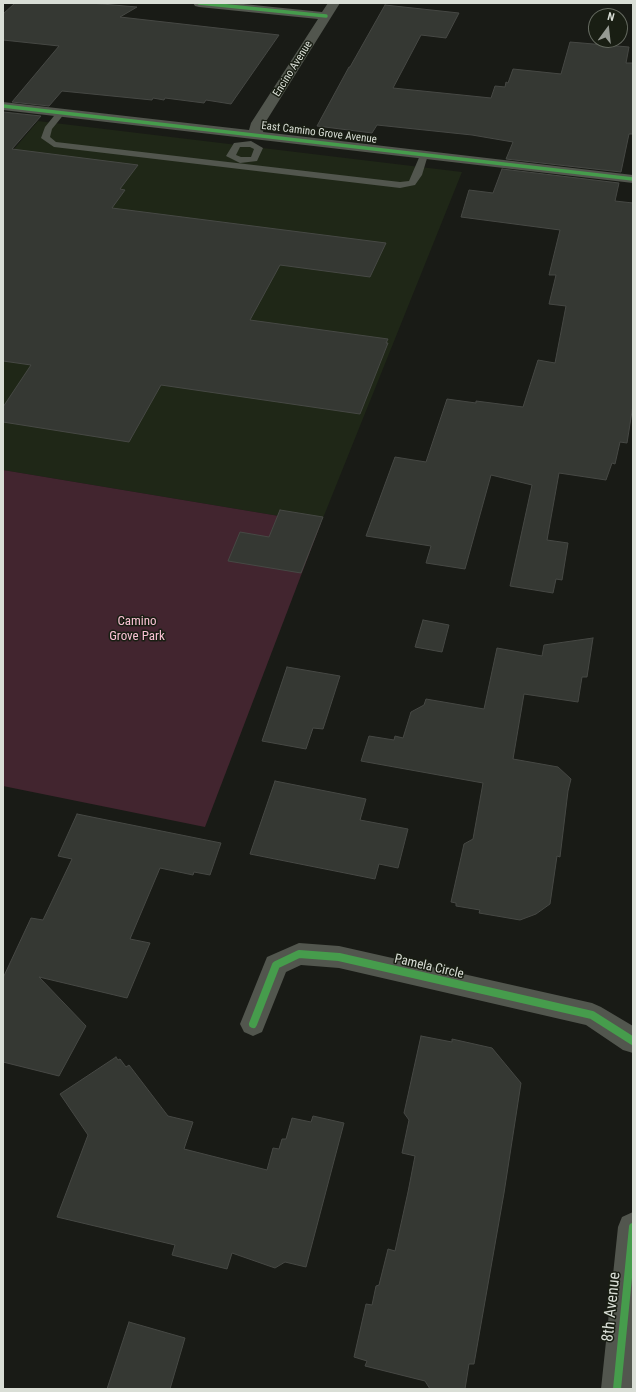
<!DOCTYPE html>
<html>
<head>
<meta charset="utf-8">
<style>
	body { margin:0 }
	#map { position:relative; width:636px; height:1392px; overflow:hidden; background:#191b16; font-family:"Roboto Condensed",sans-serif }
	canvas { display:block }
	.frame { position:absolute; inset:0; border:4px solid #d9ded6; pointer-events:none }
	.north { position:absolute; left:588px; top:8px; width:40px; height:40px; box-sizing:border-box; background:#191e13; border:1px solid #666b61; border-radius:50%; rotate:15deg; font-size:11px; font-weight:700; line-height:16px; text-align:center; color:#d9ded6 }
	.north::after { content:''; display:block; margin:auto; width:14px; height:18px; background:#969a93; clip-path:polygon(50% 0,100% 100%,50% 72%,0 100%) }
</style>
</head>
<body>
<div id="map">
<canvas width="636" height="1392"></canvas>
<div class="frame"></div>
<div class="north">N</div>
</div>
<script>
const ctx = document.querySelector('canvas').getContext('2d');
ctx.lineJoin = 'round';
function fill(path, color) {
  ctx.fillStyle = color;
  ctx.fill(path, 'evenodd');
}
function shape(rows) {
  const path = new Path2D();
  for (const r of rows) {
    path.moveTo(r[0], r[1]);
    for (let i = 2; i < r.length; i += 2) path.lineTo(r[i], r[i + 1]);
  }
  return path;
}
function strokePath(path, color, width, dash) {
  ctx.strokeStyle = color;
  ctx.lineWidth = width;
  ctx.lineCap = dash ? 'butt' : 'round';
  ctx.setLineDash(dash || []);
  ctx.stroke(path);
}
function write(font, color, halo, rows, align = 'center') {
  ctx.font = font + ' "Roboto Condensed",sans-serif';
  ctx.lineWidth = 3;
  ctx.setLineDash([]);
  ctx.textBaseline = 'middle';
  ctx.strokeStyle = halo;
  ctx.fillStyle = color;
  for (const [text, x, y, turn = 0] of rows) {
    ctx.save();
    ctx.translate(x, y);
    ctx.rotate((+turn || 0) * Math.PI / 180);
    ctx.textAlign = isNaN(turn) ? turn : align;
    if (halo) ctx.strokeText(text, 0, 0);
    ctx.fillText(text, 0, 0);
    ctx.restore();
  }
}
fill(shape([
	[38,121,462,172,321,523,3,470,3,162]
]), '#1f2717');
fill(shape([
	[3,470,321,523,205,827,3,786]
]), '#42252f');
const building = shape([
	[15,3,90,3,137,7,120,17,279,35,231,104,206,100,204,103,165,98,164,100,153,98,152,100,62,91,49,106,12,102,59,46,3,40,3,14,15,3],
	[385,5,459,13,446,38,421,35,393,88,491,98,495,86,505,87,506,82,508,83,513,69,561,74,570,42,629,47,626,63,633,63,633,134,629,134,621,172,506,159,513,142,472,135,377,125,372,133,317,126,349,67,350,67,385,5],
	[3,112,41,116,12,149,138,165,120,189,125,190,112,208,386,243,370,277,280,265,250,320,388,339,386,343,388,343,360,414,161,385,129,442,3,422,3,407,31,365,3,361,3,112],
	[502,169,619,183,615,201,633,203,633,405,627,443,620,442,615,464,612,463,606,480,559,473,547,540,568,543,562,580,556,579,553,593,510,586,532,485,491,475,465,569,426,563,431,546,366,536,395,457,426,462,447,399,476,403,476,401,523,407,538,360,555,363,566,306,549,304,556,275,549,275,560,230,461,217,469,190,493,193,502,169],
	[280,510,323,517,301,573,228,561,240,532,269,537,280,510],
	[423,620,449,625,442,652,415,647,423,620],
	[593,638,587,677,582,677,578,702,524,694,513,759,558,767,571,779,568,791,560,857,557,856,550,904,536,914,520,920,479,913,480,910,456,906,456,903,451,902,464,844,473,839,483,783,361,761,369,736,394,740,395,736,403,738,411,712,424,705,426,699,484,709,497,648,542,656,544,645,593,638],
	[287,667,340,676,323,729,313,728,306,749,262,741,287,667],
	[275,781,366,799,360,820,408,829,398,868,379,864,375,879,250,854,275,781],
	[77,814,221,843,210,875,194,872,193,875,160,868,130,939,150,943,127,998,39,977,86,1026,59,1076,3,1062,3,978,31,918,43,920,72,859,58,856,77,814],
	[421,1036,452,1042,452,1039,492,1048,521,1083,504,1193,474,1364,469,1364,465,1389,430,1389,425,1381,365,1366,367,1361,354,1357,366,1304,372,1305,376,1286,379,1285,388,1249,395,1251,408,1192,415,1156,402,1153,409,1120,404,1113,421,1036],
	[116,1057,118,1060,120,1059,126,1067,129,1065,168,1116,193,1122,184,1149,267,1170,273,1148,279,1149,282,1139,286,1139,292,1118,311,1122,313,1116,344,1123,306,1267,285,1262,275,1268,232,1253,227,1269,172,1255,175,1245,57,1217,88,1135,60,1094,116,1057],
	[129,1322,185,1338,170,1389,107,1389,129,1322]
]);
fill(building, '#353833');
strokePath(building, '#464844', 1);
fill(shape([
	[61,110,65,113,52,129,50,137,56,142,400,182,409,181,421,153,427,153,428,155,422,175,415,185,400,188,54,147,41,138,45,127,58,111,61,110],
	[251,141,263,148,257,161,240,163,226,156,234,143,251,141],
	[240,147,250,147,254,149,251,157,241,157,236,155,240,147]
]), '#52564e');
fill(shape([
	[193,3,234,3,322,12,328,3,340,3,265,123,263,132,633,175,633,183,3,110,3,102,249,130,251,123,318,19,199,7,195,6,193,3],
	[299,943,339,946,592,1003,601,1007,633,1026,633,1053,623,1050,586,1025,339,968,301,965,286,972,262,1032,253,1036,244,1032,240,1024,267,957,299,943],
	[633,1212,633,1389,601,1389,618,1227,622,1217,633,1212]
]), '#52564e');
strokePath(shape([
	[199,3,326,16],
	[3,106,633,179]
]), '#469c4c', 3.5);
strokePath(shape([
	[253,1024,276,965,299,954,339,957,592,1015,633,1041],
	[617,1389,633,1227]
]), '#469c4c', 8);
write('11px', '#d9ded6', '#191e13', [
	["Encino Avenue",293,69,-58],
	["East Camino Grove Avenue",319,133,7]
]);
write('13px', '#f7c0d2', '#191e13', [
	["Camino",137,622],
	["Grove Park",137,637]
]);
write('13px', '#d9ded6', '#191e13', [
	["Pamela Circle",429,967,13]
]);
write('16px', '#d9ded6', '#191e13', [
	["8th Avenue",612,1307,-84]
]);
</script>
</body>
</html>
